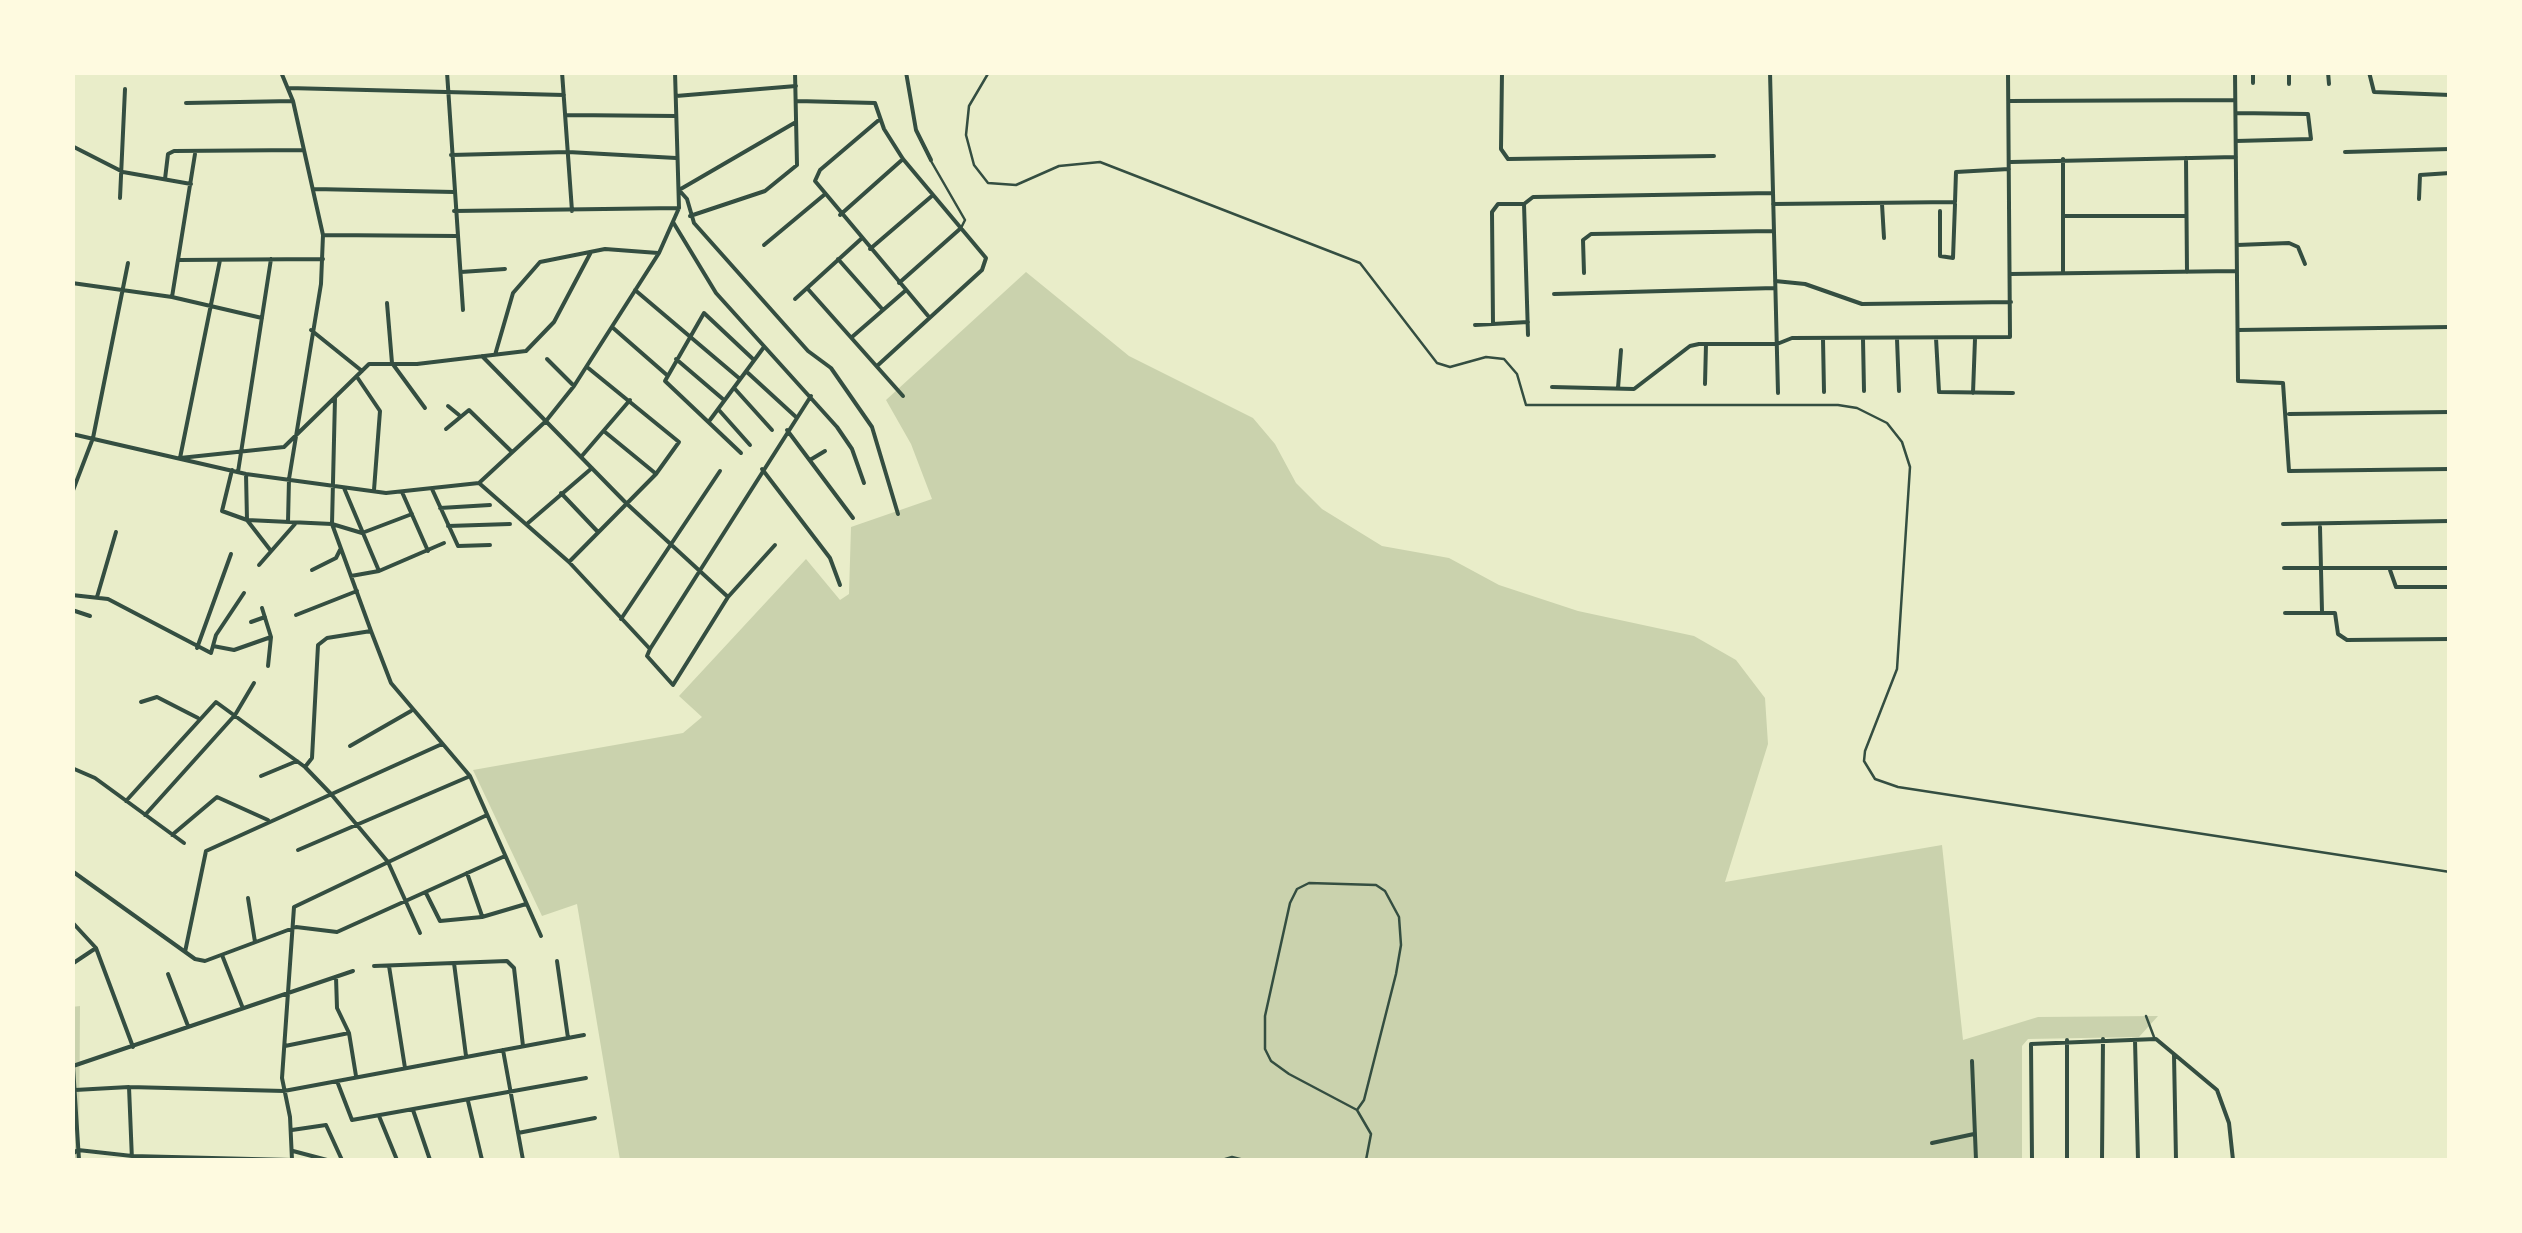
<!DOCTYPE html>
<html>
<head>
<meta charset="utf-8">
<style>
	body { margin:0 }
	#map { position:relative; width:2522px; height:1233px; overflow:hidden; background:#e9edc9; font-family:Roboto,sans-serif }
	canvas { display:block }
	.frame { position:absolute; inset:0; border:75px solid #fefae0; pointer-events:none }
</style>
</head>
<body>
<div id="map">
<canvas width="2522" height="1233"></canvas>
<div class="frame"></div>
</div>
<script>
const ctx = document.querySelector('canvas').getContext('2d');
ctx.lineJoin = 'round';
function fill(path, color) {
  ctx.fillStyle = color;
  ctx.fill(path, 'evenodd');
}
function shape(rows) {
  const path = new Path2D();
  for (const r of rows) {
    path.moveTo(r[0], r[1]);
    for (let i = 2; i < r.length; i += 2) path.lineTo(r[i], r[i + 1]);
  }
  return path;
}
function strokePath(path, color, width, dash) {
  ctx.strokeStyle = color;
  ctx.lineWidth = width;
  ctx.lineCap = dash ? 'butt' : 'round';
  ctx.setLineDash(dash || []);
  ctx.stroke(path);
}
fill(shape([
	[1026,272,1129,356,1253,418,1275,444,1296,483,1322,509,1382,546,1449,558,1499,585,1578,611,1694,636,1736,660,1765,698,1768,744,1725,882,1942,845,1963,1040,2038,1017,2158,1016,2139,1037,2028,1039,2022,1046,2022,1160,620,1160,577,904,542,916,473,770,683,733,702,717,679,696,806,559,840,600,849,594,851,527,932,499,911,444,886,400],
	[80,1006,79,1160,73,1160,72,1007]
]), '#cad2ad');
strokePath(shape([
	[989,72,969,106,966,135,974,165,988,183,1016,185,1059,166,1100,162,1360,263,1437,363,1450,367,1486,357,1504,359,1517,374,1526,405,1838,405,1857,408,1887,423,1902,442,1910,467,1897,669,1865,751,1864,761,1875,779,1898,787,2450,872],
	[2146,1016,2154,1037],
	[1357,1110,1364,1100,1396,974,1401,945,1399,917,1385,891,1376,885,1309,883,1297,889,1290,903,1265,1016,1265,1049,1271,1061,1289,1074,1357,1110,1371,1134,1366,1160],
	[1222,1160,1232,1157,1244,1160]
]), '#344e41', 2.5);
strokePath(shape([
	[931,161,965,220,961,228]
]), '#344e41', 2.5);
strokePath(shape([
	[281,72,293,101,323,235,321,284,289,479,288,522],
	[447,72,463,310],
	[562,72,572,211],
	[906,72,916,130,931,160],
	[1502,72,1501,149,1508,159,1714,156],
	[1770,72,1778,393],
	[2235,72,2238,381,2283,383,2289,471,2450,469],
	[2253,72,2253,83],
	[2289,72,2289,84],
	[2328,72,2329,84],
	[2369,72,2374,92,2450,95],
	[288,88,564,95],
	[676,96,796,86],
	[797,101,875,103,884,129,903,159,986,258,982,270,877,366],
	[2009,101,2234,100],
	[186,103,293,101],
	[2236,113,2308,114,2311,139,2236,141],
	[566,115,676,116],
	[880,119,820,170,815,181,929,317],
	[72,146,123,172,191,184],
	[2345,152,2450,149],
	[451,155,568,152,676,158],
	[2186,158,2187,272],
	[2063,159,2063,273],
	[2011,162,2236,157],
	[165,179,168,154,174,151,304,150],
	[314,189,454,192],
	[679,190,687,199,694,223,808,351,831,368,872,427,898,514],
	[679,190,796,122],
	[120,198,125,89],
	[2419,199,2420,175,2450,173],
	[1524,204,1533,197,1773,193],
	[1524,204,1528,335],
	[1773,204,1955,202,1956,172,2009,169],
	[1882,204,1884,238],
	[454,211,679,208],
	[1940,211,1940,256,1953,258,1955,204],
	[840,215,903,159],
	[690,216,765,191,797,165,795,72],
	[2063,216,2186,216],
	[673,222,716,293,837,427,852,449,864,483],
	[323,235,457,236],
	[764,245,824,195],
	[2237,245,2289,243,2298,247,2305,264],
	[870,249,933,195],
	[838,259,883,310],
	[179,260,323,259],
	[220,260,180,458,284,447,369,364,417,364,526,351,554,322,591,252],
	[461,272,505,269],
	[1584,273,1583,240,1591,234,1772,231],
	[2010,274,2236,271],
	[1775,281,1805,284,1862,304,2011,302],
	[72,283,172,297,262,318],
	[899,283,961,228],
	[807,288,903,396],
	[635,290,740,379],
	[1554,294,1775,288],
	[172,297,195,154],
	[795,299,861,239],
	[387,303,392,363,425,408],
	[1493,324,1492,212,1498,204,1524,204],
	[1475,325,1528,322],
	[612,327,668,376],
	[311,330,362,371],
	[2238,330,2450,327],
	[852,337,905,291],
	[1936,338,1939,392,2013,393],
	[1823,339,1824,392],
	[1863,339,1864,391],
	[1897,339,1899,391],
	[495,355,513,293,540,262,605,249,658,253],
	[482,356,626,503,728,597],
	[547,359,574,386],
	[676,359,724,400],
	[748,373,796,417],
	[357,377,380,411,374,490],
	[1705,384,1706,344],
	[1552,387,1634,389,1690,346,1699,344,1777,344,1792,338,2010,337,2008,72],
	[1618,388,1621,350],
	[735,389,772,430],
	[1973,393,1975,339],
	[335,398,332,524,371,631,391,683,470,776,541,936],
	[448,406,459,415],
	[718,409,750,445],
	[2289,414,2450,412],
	[710,420,764,347],
	[446,429,469,410,512,452],
	[787,430,853,518],
	[605,432,655,473],
	[72,434,246,474,386,493,479,483,569,562,650,649,647,656,673,685,728,597,775,545],
	[741,453,665,381,704,313,754,360],
	[581,457,630,400],
	[810,460,825,451],
	[762,469,830,558,840,585],
	[232,470,222,511,247,520,332,524,362,533,412,514],
	[238,472,271,259],
	[246,474,247,520,271,551],
	[479,483,546,421,574,386,659,253,679,208,675,72],
	[344,488,379,571],
	[432,489,458,546,490,545],
	[402,492,428,551],
	[72,493,93,438,128,263],
	[561,493,598,532],
	[440,508,490,505],
	[528,523,592,468],
	[2283,524,2450,521],
	[448,526,510,524],
	[2320,527,2322,612],
	[569,562,656,474,679,442,587,367],
	[259,565,295,524],
	[2284,568,2450,568],
	[312,570,336,558,340,550],
	[2390,570,2396,587,2450,587],
	[351,576,379,571,444,543],
	[72,595,108,599,211,653,216,635,244,593],
	[97,597,116,532],
	[262,608,271,637,268,666],
	[72,610,90,616],
	[2285,613,2335,613,2338,634,2347,640,2450,639],
	[296,615,357,591],
	[621,619,720,471],
	[251,622,265,617],
	[213,646,234,650,271,637],
	[197,648,231,554],
	[650,649,811,396],
	[141,702,157,697,198,718],
	[350,746,411,711],
	[305,767,312,758,318,645,327,638,371,631],
	[72,768,95,778,184,843],
	[261,776,297,761],
	[126,801,216,702,305,767,331,794,388,862,420,933],
	[145,815,235,715,254,683],
	[172,835,217,797,268,820],
	[298,850,468,777],
	[72,871,195,959,205,961,296,927,337,932,505,856],
	[467,873,482,916],
	[426,893,440,921,482,917,526,904],
	[248,898,255,942],
	[72,922,96,948,133,1047],
	[185,952,206,851,442,744],
	[222,955,242,1006],
	[557,961,568,1038],
	[454,963,466,1056],
	[72,964,96,948],
	[374,966,507,961,514,968,523,1046],
	[389,966,405,1068],
	[168,974,188,1026],
	[336,977,337,1008,349,1033,356,1076],
	[2135,1040,2138,1160],
	[285,1046,349,1033],
	[503,1050,523,1160],
	[2174,1055,2176,1160],
	[1972,1061,1976,1160],
	[337,1081,352,1120,586,1078],
	[129,1087,132,1160],
	[75,1090,129,1087,284,1091,584,1035],
	[468,1101,482,1160],
	[413,1110,430,1160],
	[379,1116,397,1160],
	[292,1130,326,1125,342,1160],
	[518,1133,595,1118],
	[1932,1143,1974,1134],
	[293,1151,327,1160],
	[72,1154,78,1150,132,1156,292,1160],
	[79,1160,73,1066,353,971],
	[292,1160,290,1117,282,1078,294,907,487,815],
	[2032,1160,2031,1044,2156,1039,2217,1090,2229,1123,2233,1160],
	[2067,1160,2067,1040],
	[2102,1160,2103,1039]
]), '#344e41', 4);
</script>
</body>
</html>
